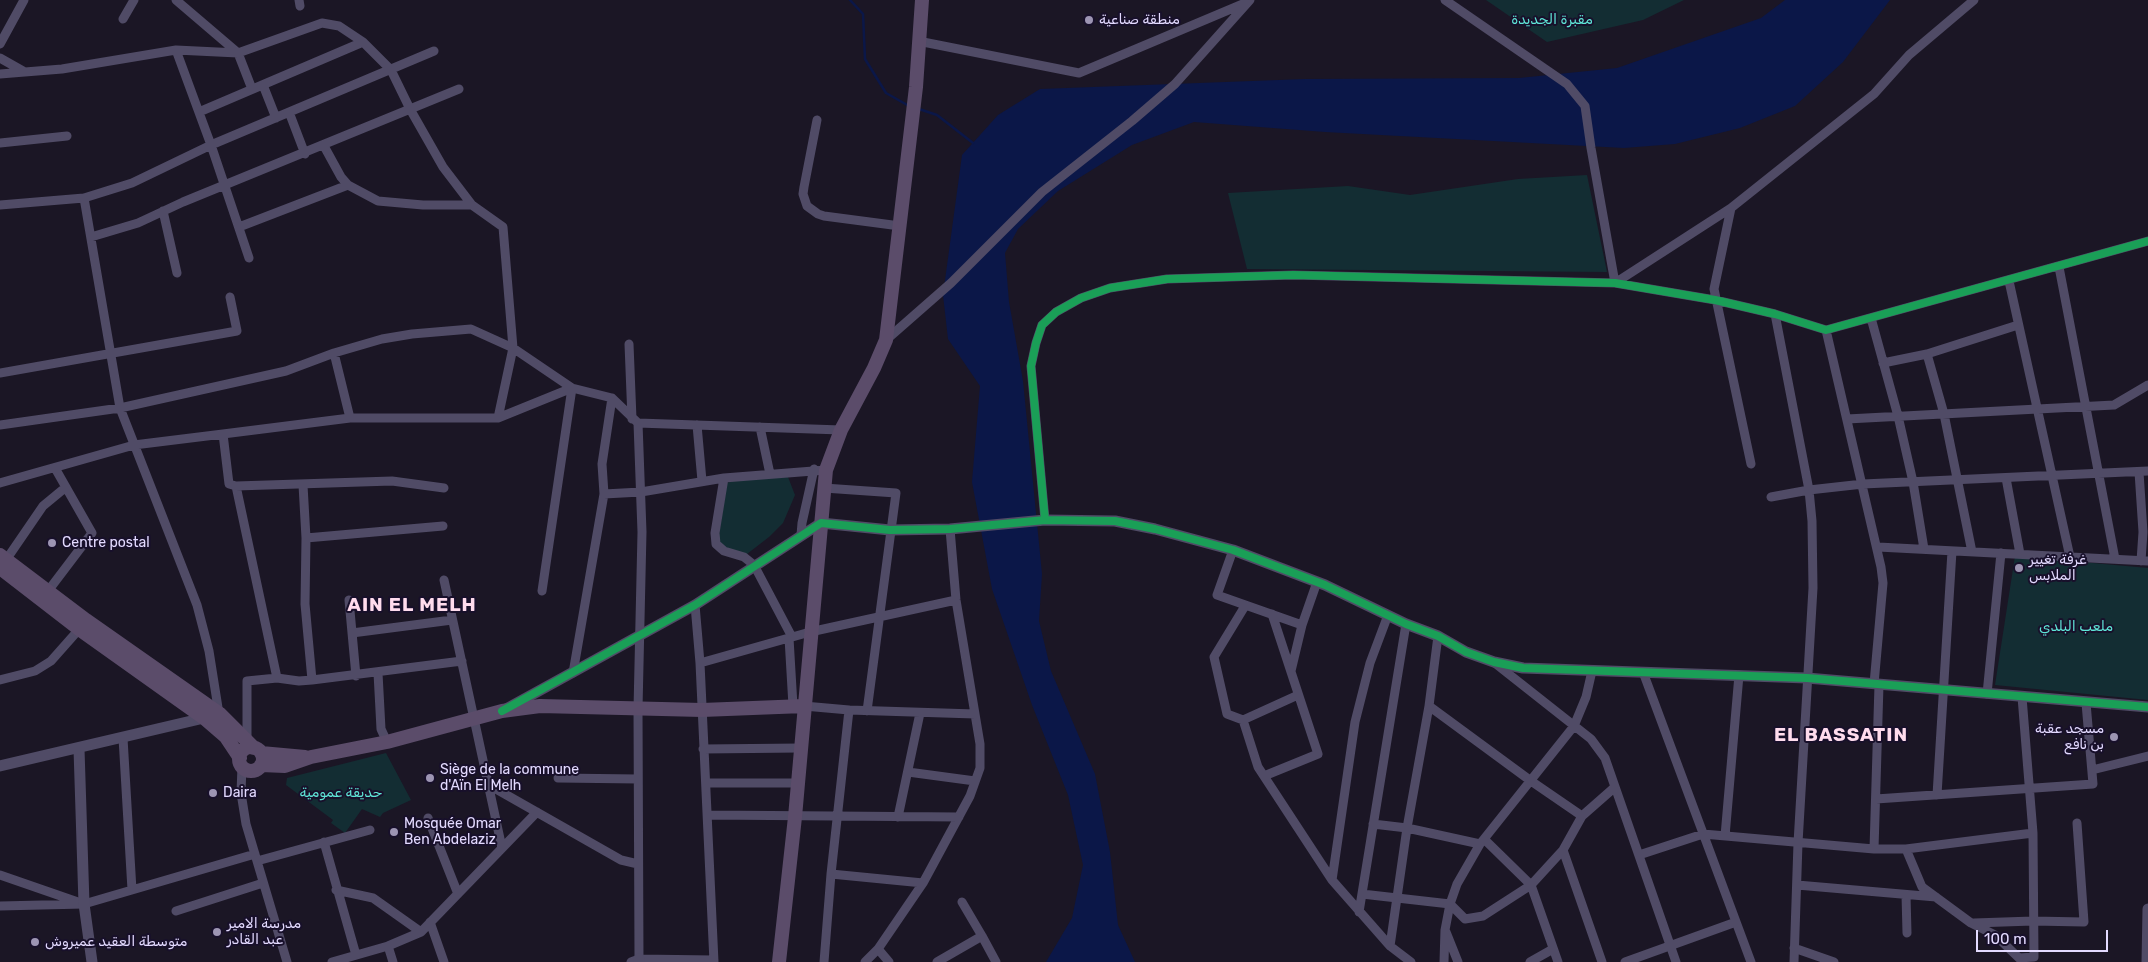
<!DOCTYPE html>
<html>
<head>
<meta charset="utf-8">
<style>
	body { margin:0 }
	#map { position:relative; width:2148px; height:962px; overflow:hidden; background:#1b1625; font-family:Rubik,sans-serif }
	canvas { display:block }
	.scale { position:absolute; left:1976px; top:930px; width:132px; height:22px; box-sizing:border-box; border:2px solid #e3daff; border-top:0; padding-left:6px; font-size:15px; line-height:18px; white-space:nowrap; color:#e3daff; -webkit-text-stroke:4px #18102b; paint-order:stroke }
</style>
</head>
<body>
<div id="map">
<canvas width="2148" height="962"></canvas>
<div class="scale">100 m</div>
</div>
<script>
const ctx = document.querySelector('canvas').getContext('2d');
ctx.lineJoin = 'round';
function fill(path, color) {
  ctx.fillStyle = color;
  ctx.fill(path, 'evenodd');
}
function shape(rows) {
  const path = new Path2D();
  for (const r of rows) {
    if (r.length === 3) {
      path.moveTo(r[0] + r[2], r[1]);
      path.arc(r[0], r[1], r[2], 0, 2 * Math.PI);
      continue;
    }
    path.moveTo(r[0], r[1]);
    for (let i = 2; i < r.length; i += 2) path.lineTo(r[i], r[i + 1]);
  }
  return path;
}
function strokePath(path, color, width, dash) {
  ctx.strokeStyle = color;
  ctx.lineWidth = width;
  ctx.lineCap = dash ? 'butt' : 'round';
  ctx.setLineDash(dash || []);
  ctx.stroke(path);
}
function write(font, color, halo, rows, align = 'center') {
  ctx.font = font + ' Rubik,Vazirmatn,sans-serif';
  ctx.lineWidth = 4;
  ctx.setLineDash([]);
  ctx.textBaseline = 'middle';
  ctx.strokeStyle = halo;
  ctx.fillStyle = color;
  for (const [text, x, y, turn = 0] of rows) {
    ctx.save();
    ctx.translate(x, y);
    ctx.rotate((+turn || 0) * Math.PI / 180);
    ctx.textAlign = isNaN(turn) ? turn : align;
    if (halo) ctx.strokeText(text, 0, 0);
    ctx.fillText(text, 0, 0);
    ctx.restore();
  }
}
fill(shape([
	[1486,0,1684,0,1643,20,1547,42],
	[1587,175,1607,272,1247,269,1228,193,1348,186,1410,195,1518,179],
	[788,477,795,495,783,523,769,537,747,554,723,548,718,541,727,483,735,480],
	[2015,556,2148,568,2148,700,1995,685],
	[386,753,411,800,383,813,380,817,362,809,345,833,331,823,333,820,286,785,287,778]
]), '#132d33');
fill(shape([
	[1785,0,1890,0,1843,62,1795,106,1740,128,1675,144,1624,148,1325,132,1194,122,1132,145,1058,191,1018,229,1005,253,1009,302,1023,381,1042,574,1039,621,1051,671,1095,774,1110,852,1118,925,1135,962,1046,962,1072,918,1083,865,1068,795,1032,705,992,589,972,482,980,386,948,339,943,295,962,155,998,115,1040,89,1305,79,1519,78,1617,68,1761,18]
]), '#0b1748');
strokePath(shape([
	[850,0,863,14,865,59,886,93,909,106],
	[919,109,937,115,973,143]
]), '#0b1748', 2.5);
strokePath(shape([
	[176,0,238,53,252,89],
	[299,0,300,6],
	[1445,0,1567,84,1585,106,1591,148,1615,283,1731,208,1874,94,1909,55,1974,0],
	[123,19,134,0],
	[918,41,1079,73,1245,3],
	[0,44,24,0],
	[176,50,211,145,249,258],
	[0,58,23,71],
	[0,74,62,69,176,50,238,53,322,23,339,26,363,42,391,70,410,109,443,167,472,205,503,227,513,348,498,418],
	[263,85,276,118],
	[199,112,363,42],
	[289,112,305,154],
	[817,120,804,187,803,194,807,206,818,214,824,216,900,226],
	[0,143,67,136],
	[324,146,341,177,348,185,378,201,423,205,472,205],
	[84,198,120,408,197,605,209,651,219,714],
	[0,205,84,198,132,183,211,145,434,51],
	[1731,208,1714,289,1751,464],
	[163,211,177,273],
	[239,227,348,185],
	[91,237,138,223,183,202,459,89],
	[2059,267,2115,559],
	[2009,281,2070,557],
	[1775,314,1809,490,1812,521,1813,588,1798,843,1794,962],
	[1871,318,1898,416,1913,482,1924,549],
	[1826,330,1881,567,1883,583,1874,684],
	[886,340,951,283,1042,192,1132,121,1175,84,1250,0],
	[629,344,632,419],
	[334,353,350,418],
	[1927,354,1944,414,1972,552],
	[1883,363,1927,354,2018,325],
	[0,373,237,331,230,297],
	[1847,419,2114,405,2148,385],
	[0,425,120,408,286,371,334,353,382,339,412,334,471,329,513,348,572,388,612,398,638,423],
	[697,425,702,481],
	[760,427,770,474],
	[223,434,229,484,236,486],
	[2139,472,2143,532,2141,561],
	[724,478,715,533,716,544,724,551,744,557,754,565,792,637],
	[2006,478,2020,554],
	[0,483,134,445,223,434,350,418,498,418,572,388],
	[303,485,306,538,305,604,312,680],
	[824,488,896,493,867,711],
	[604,494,641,492,724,478,826,470],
	[1771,497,1809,490,1863,484,2148,471],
	[1045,520,1031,366,1036,343,1042,325,1056,312,1081,298,1110,288,1167,279,1293,275,1615,283,1715,300,1775,314,1826,330,2148,241],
	[801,535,802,523,814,469],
	[306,538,443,526],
	[1878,547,2148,561],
	[1233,550,1217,595,1302,625],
	[6,560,43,506,66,487],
	[444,580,502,848],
	[48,591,92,533,55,468],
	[542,591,572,388],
	[349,600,356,676],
	[695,605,700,663,714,962],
	[1245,606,1214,657,1227,714,1243,720,1258,767,1332,880,1390,946,1411,962],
	[352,633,452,620],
	[789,638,793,706],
	[700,663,810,632,956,600],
	[1496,664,1591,739,1605,758,1676,962],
	[1291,671,1302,625,1317,582],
	[1643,672,1751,962],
	[378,673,381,729,387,742],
	[573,673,604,494,602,464,612,398],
	[277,678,236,486,392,481,444,488],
	[0,680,35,671,51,661,82,626],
	[1987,694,2001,553],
	[804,706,849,710,975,714],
	[1429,706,1531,781,1582,816],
	[1243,720,1298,695],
	[123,738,132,890],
	[247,741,247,681,277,678,299,681,312,680,462,661],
	[703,749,800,748],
	[242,766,241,793,246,824,287,962],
	[2092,770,2148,756],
	[908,772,975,781],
	[1264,776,1318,754,1272,614],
	[558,778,638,779],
	[706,783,797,783],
	[489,785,621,860,638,864],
	[1937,795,1952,551],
	[1876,799,2093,784,2086,703],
	[708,815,959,817],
	[898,817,920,713],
	[428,818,458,894],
	[1373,824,1407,828,1480,844],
	[1725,836,1739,675],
	[1484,839,1531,885,1558,962],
	[324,842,356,955],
	[1874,849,1879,685],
	[1906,849,1922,887,1971,923,1995,935,2019,958,2034,957,2033,833,2022,697],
	[1563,850,1602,962],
	[1639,855,1703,834,1874,849,1906,849,2033,833],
	[257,861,370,830],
	[831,874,923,883],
	[0,875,78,902],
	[1332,880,1355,722,1370,663,1388,615],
	[1797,885,1936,897],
	[336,890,373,898,421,932],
	[1362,894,1450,904,1465,919,1483,916,1531,885,1563,850,1582,816,1615,787],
	[1906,895,1907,933],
	[0,906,84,904,255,854],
	[176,911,263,883],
	[1359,912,1406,624],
	[430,922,444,962],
	[1974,923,2033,921,2084,922,2077,823],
	[1446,932,1458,962],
	[982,936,996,962],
	[388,946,393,962],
	[1390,946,1407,828,1429,706,1438,636],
	[1794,948,1834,962],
	[878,949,889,962],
	[639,959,638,709,642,532,638,423,841,430],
	[332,962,388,946,421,932,537,812],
	[631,962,639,959,714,960],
	[824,962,831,874,849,710],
	[865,962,878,949,923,883,970,796,980,768,980,744,956,600,950,529],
	[937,962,982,936,962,902],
	[1444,962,1445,930,1450,904,1457,884,1480,844,1574,726,1586,697,1592,671],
	[1530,962,1553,949],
	[1625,962,1736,922]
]), '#504b66', 9);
strokePath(shape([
	[506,709,695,605,821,523,890,530,950,529,1045,520,1115,521,1155,529,1233,550,1325,585,1406,624,1438,636,1466,652,1494,662,1523,668,1807,678,2148,707],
	[79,749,84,904,92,962],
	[0,766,204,718],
	[639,962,639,959],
	[2147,962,2148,909]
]), '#504b66', 11);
strokePath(shape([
	[0,555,86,620,220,714,254,748],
	[0,568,79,629,204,718,226,737,240,758],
	[251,759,12],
	[261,753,305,757],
	[261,765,285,766,311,757,387,742,502,711,540,706,702,710,804,706],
	[779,962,795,817,826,470,841,430,874,368,886,340,916,87,922,0]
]), '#5b4c6a', 14);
strokePath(shape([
	[1045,520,1031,366,1036,343,1042,325,1056,312,1081,298,1110,288,1167,279,1293,275,1615,283,1715,300,1775,314,1826,330,2148,241],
	[502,711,695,605,821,523,890,530,950,529,1045,520,1115,521,1155,529,1233,550,1325,585,1406,624,1438,636,1466,652,1494,662,1523,668,1807,678,2148,707]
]), '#1a9f57', 8);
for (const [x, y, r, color] of [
	[1089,20,5,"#9d95b3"],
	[52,543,5,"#9d95b3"],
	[2019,568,5,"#9d95b3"],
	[2114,737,5,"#9d95b3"],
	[430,778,5,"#9d95b3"],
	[213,793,5,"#9d95b3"],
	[394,832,5,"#9d95b3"],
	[217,932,5,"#9d95b3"],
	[35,942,5,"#9d95b3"]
]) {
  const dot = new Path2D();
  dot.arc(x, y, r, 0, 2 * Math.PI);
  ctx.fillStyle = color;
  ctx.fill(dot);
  strokePath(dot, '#18102b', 2);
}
write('14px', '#e3daff', '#18102b', [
	["منطقة صناعية",1099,20],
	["Centre postal",62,543],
	["غرفة تغيير",2029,560],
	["الملابس",2029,576],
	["مسجد عقبة",2104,729,"right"],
	["بن نافع",2104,745,"right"],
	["Siège de la commune",440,770],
	["d'Aïn El Melh",440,786],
	["Daira",223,793],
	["Mosquée Omar",404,824],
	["Ben Abdelaziz",404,840],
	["مدرسة الامير",227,924],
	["عبد القادر",227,940],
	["متوسطة العقيد عميروش",45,942]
], 'left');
write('14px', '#5fe5d7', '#18102b', [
	["مقبرة الجديدة",1552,20],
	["ملعب البلدي",2076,627],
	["حديقة عمومية",341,793]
]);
ctx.letterSpacing = '1px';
write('bold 19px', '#ffdced', '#18102b', [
	["AIN EL MELH",412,606],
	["EL BASSATIN",1841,736]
]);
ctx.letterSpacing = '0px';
</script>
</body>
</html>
